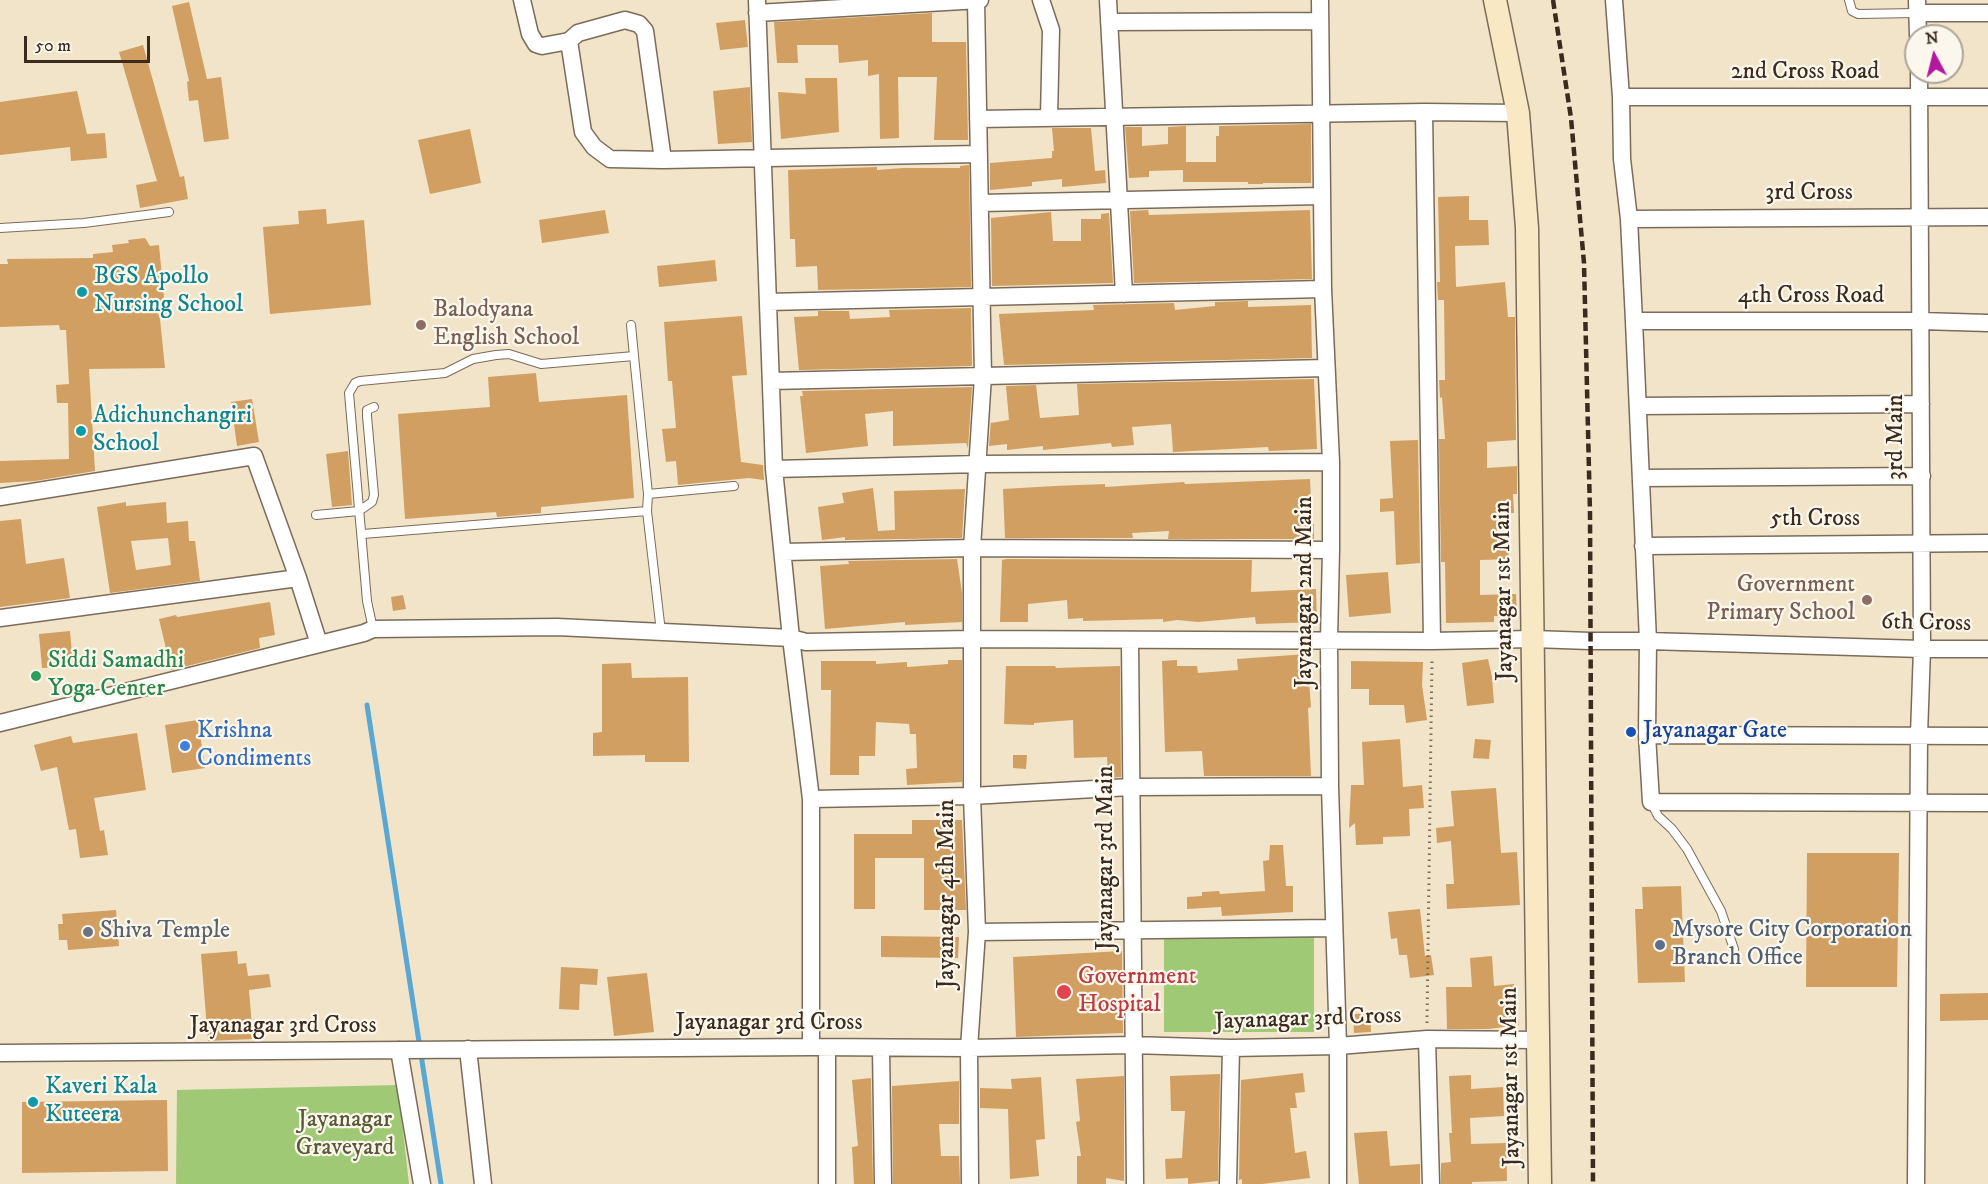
<!DOCTYPE html>
<html>
<head>
<meta charset="utf-8">
<style>
	body { margin:0 }
	#map { position:relative; width:1988px; height:1184px; overflow:hidden; background:#f1e4c8; font-family:"IM FELL DW Pica",serif }
	canvas { display:block }
	.north { position:absolute; left:1904px; top:24px; width:60px; height:60px; box-sizing:border-box; background:#fbf7ec; border:2px solid #aea59a; border-radius:50%; rotate:353deg; font-size:16px; font-weight:700; line-height:24px; text-align:center; color:#3b2a1e }
	.north::after { content:''; display:block; margin:auto; width:21px; height:27px; background:#b5179e; clip-path:polygon(50% 0,100% 100%,50% 72%,0 100%) }
	.scale { position:absolute; left:24px; top:36px; width:126px; height:27px; box-sizing:border-box; border:3px solid #3b2a1e; border-top:0; padding-left:8px; font-size:18px; line-height:21px; white-space:nowrap; color:#3b2a1e; -webkit-text-stroke:4px #fbf7ec; paint-order:stroke }
</style>
</head>
<body>
<div id="map">
<canvas width="1988" height="1184"></canvas>
<div class="north">N</div>
<div class="scale">50 m</div>
</div>
<script>
const ctx = document.querySelector('canvas').getContext('2d');
ctx.lineJoin = 'round';
function fill(path, color) {
  ctx.fillStyle = color;
  ctx.fill(path, 'evenodd');
}
function shape(rows) {
  const path = new Path2D();
  for (const r of rows) {
    path.moveTo(r[0], r[1]);
    for (let i = 2; i < r.length; i += 2) path.lineTo(r[i], r[i + 1]);
  }
  return path;
}
function strokePath(path, color, width, dash) {
  ctx.strokeStyle = color;
  ctx.lineWidth = width;
  ctx.lineCap = dash ? 'butt' : 'round';
  ctx.setLineDash(dash || []);
  ctx.stroke(path);
}
function write(font, color, halo, rows, align = 'center') {
  ctx.font = font + ' "IM FELL DW Pica",serif';
  ctx.lineWidth = 4.5;
  ctx.setLineDash([]);
  ctx.textBaseline = 'middle';
  ctx.strokeStyle = halo;
  ctx.fillStyle = color;
  for (const [text, x, y, turn = 0] of rows) {
    ctx.save();
    ctx.translate(x, y);
    ctx.rotate((+turn || 0) * Math.PI / 180);
    ctx.textAlign = isNaN(turn) ? turn : align;
    if (halo) ctx.strokeText(text, 0, 0);
    ctx.fillText(text, 0, 0);
    ctx.restore();
  }
}
fill(shape([
	[1314,922,1314,1032,1164,1032,1164,924],
	[398,1085,409,1184,176,1184,177,1090]
]), '#a0c975');
strokePath(shape([
	[367,705,441,1184]
]), '#5aa7d3', 5);
fill(shape([
	[189,2,207,79,221,77,229,139,204,142,198,100,189,101,187,82,189,81,172,6],
	[932,13,932,42,966,42,968,140,934,140,937,77,898,77,899,138,880,139,879,74,868,76,868,60,839,63,838,45,797,45,798,63,777,63,774,22],
	[745,20,748,47,720,50,716,23],
	[143,45,180,177,184,176,188,199,140,208,136,185,157,181,119,52],
	[805,78,837,78,839,132,781,139,778,92,806,94],
	[750,87,752,142,718,144,713,91],
	[77,91,87,134,105,133,107,158,71,161,70,147,0,155,0,102],
	[1311,124,1311,183,1263,183,1263,184,1248,184,1248,182,1183,182,1183,170,1149,171,1149,177,1129,178,1125,127,1142,127,1142,146,1168,144,1168,127,1186,126,1186,162,1216,162,1216,136,1219,136,1219,126],
	[1052,128,1091,128,1095,171,1105,170,1106,183,1062,187,1062,179,1032,182,1032,186,990,190,990,163,1052,158,1052,151,1054,151],
	[470,129,481,183,430,194,418,140],
	[969,165,971,287,818,290,817,266,796,267,795,239,790,239,788,170,877,167,877,170,903,168,960,168,960,166],
	[1469,196,1469,220,1488,220,1489,245,1455,246,1456,287,1505,282,1508,317,1515,317,1516,440,1487,442,1487,468,1517,466,1517,494,1513,494,1514,513,1496,513,1497,544,1508,544,1509,559,1480,560,1480,595,1516,594,1517,616,1494,616,1494,622,1446,623,1445,562,1441,562,1439,439,1445,439,1442,397,1440,398,1439,380,1445,380,1444,300,1438,300,1437,282,1440,282,1438,197],
	[326,209,327,224,364,220,371,305,270,314,263,227,299,224,298,211],
	[605,210,609,233,542,243,539,220],
	[1148,210,1149,215,1310,210,1312,279,1134,283,1130,211],
	[1051,212,1053,241,1081,241,1081,219,1101,219,1101,214,1109,213,1113,283,992,286,991,218],
	[145,238,150,246,159,245,166,319,160,319,165,368,89,369,95,471,35,481,0,483,0,461,69,459,68,403,57,403,56,385,69,384,66,330,60,330,59,325,0,327,0,264,8,264,7,259,93,258,93,254,113,252,112,245,129,243,128,240],
	[715,260,717,281,659,287,657,266],
	[1248,301,1248,307,1311,305,1312,358,1004,365,999,314,1094,310,1093,305,1174,303,1175,310,1215,306,1215,302],
	[971,308,972,366,799,370,794,317,818,316,818,311,849,311,850,319,890,317,889,310],
	[742,316,747,375,732,376,741,462,763,465,764,480,749,478,678,485,676,461,666,462,662,429,676,428,672,381,668,381,664,322],
	[536,373,539,402,627,395,634,498,541,507,541,513,497,517,496,512,405,519,398,414,490,407,488,377],
	[1314,379,1317,449,1269,451,1268,447,1173,452,1171,424,1132,427,1134,445,1112,447,1111,443,1043,450,1043,446,1007,450,1007,444,989,446,991,420,991,423,1009,420,1006,386,1036,385,1040,418,1079,415,1077,384],
	[972,387,968,448,966,443,893,446,893,411,865,414,868,446,806,453,800,396,803,396,802,391],
	[252,399,259,442,237,446,231,402],
	[1418,440,1420,563,1396,565,1394,511,1380,512,1380,499,1393,498,1390,441],
	[348,451,352,505,332,507,326,454],
	[1310,479,1312,524,1314,524,1314,539,1168,539,1169,531,1132,533,1133,538,1005,538,1003,489,1055,486,1105,484,1105,487,1184,482,1185,484],
	[873,488,878,531,895,530,894,491,965,489,962,538,845,540,845,537,822,540,818,507,844,503,842,493],
	[126,502,126,506,166,502,167,523,188,521,189,541,195,541,200,581,110,593,97,507],
	[168,538,171,565,136,570,131,541],
	[21,519,26,564,64,558,70,598,0,607,0,521],
	[957,559,962,593,962,622,905,625,905,622,825,629,820,566,849,564,848,561],
	[1007,559,1252,560,1251,592,1316,589,1317,622,1256,624,1255,617,1198,622,1177,620,1163,622,1163,619,1083,621,1083,618,1068,619,1067,600,1028,604,1028,622,1000,622,1002,560],
	[1388,572,1391,613,1349,617,1346,575],
	[403,595,406,609,393,611,391,597],
	[270,602,275,635,259,638,260,648,171,670,159,619,176,615,177,617],
	[70,631,73,666,42,668,39,634],
	[1307,654,1311,707,1308,708,1311,776,1204,776,1202,751,1165,752,1162,661,1177,660,1177,666,1197,666,1198,673,1238,670,1237,659],
	[1488,659,1492,677,1494,703,1467,706,1462,663],
	[948,660,962,660,962,782,907,785,906,769,917,768,916,734,910,734,909,724,876,722,875,756,859,756,859,775,830,775,831,690,821,690,821,661,876,661,876,664,907,662,907,667,948,664],
	[1351,661,1423,662,1422,685,1427,720,1406,723,1404,705,1369,705,1369,689,1351,689],
	[631,663,632,678,688,677,689,762,645,762,645,755,593,756,593,733,602,732,602,664],
	[1006,666,1055,666,1056,668,1120,666,1121,777,1108,778,1107,757,1074,758,1073,720,1034,723,1034,725,1004,724],
	[198,720,205,768,172,773,165,725],
	[137,733,146,790,94,798,100,831,104,830,108,855,80,858,76,829,69,830,57,767,41,771,34,745,71,736,73,743],
	[1400,739,1403,787,1422,785,1424,808,1409,809,1410,836,1383,837,1383,844,1356,845,1355,823,1349,828,1351,785,1364,785,1362,742],
	[1475,739,1491,740,1489,759,1473,758],
	[1013,755,1027,755,1026,769,1013,768],
	[1496,788,1501,853,1517,852,1520,905,1447,909,1446,884,1454,884,1451,841,1437,843,1436,828,1454,826,1451,791],
	[912,820,962,820,966,910,924,910,924,858,875,858,875,909,854,909,854,834,912,834],
	[1270,845,1283,845,1286,886,1293,886,1293,912,1222,916,1221,907,1187,909,1187,897,1202,896,1202,892,1219,891,1220,894,1265,891,1263,861,1269,860],
	[1807,853,1899,853,1897,987,1806,987],
	[1681,886,1685,982,1638,983,1635,909,1643,909,1642,887],
	[1420,909,1425,956,1431,955,1434,975,1410,978,1407,955,1399,955,1397,938,1391,939,1388,912],
	[116,910,119,946,68,950,67,940,59,940,58,924,63,924,62,914],
	[881,936,959,937,958,958,881,957],
	[237,951,238,964,246,963,248,976,269,974,271,987,249,990,253,1039,208,1041,201,954],
	[1122,951,1123,1033,1016,1037,1013,957],
	[1492,956,1494,986,1514,984,1519,1025,1489,1029,1447,1029,1446,987,1472,987,1470,958],
	[561,967,598,969,597,985,580,984,579,1010,559,1009],
	[647,973,654,1032,614,1036,607,977],
	[1988,993,1988,1020,1940,1021,1940,994],
	[1370,1013,1371,1032,1354,1033,1353,1014],
	[1303,1073,1305,1092,1295,1093,1297,1108,1290,1108,1295,1153,1306,1151,1310,1178,1262,1184,1242,1184,1242,1179,1239,1180,1241,1080],
	[1220,1074,1218,1181,1188,1184,1188,1178,1166,1179,1165,1159,1182,1158,1185,1111,1171,1111,1170,1076],
	[1471,1075,1471,1089,1503,1087,1504,1116,1470,1118,1471,1144,1506,1143,1507,1181,1472,1182,1472,1184,1441,1184,1441,1163,1451,1162,1449,1133,1452,1133,1449,1076],
	[1124,1076,1124,1181,1106,1178,1106,1184,1077,1184,1077,1156,1081,1156,1076,1122,1080,1121,1076,1079],
	[1041,1077,1045,1139,1036,1140,1039,1176,1010,1179,1008,1109,980,1108,980,1088,1012,1089,1011,1079],
	[871,1078,873,1184,854,1184,852,1147,858,1146,852,1080],
	[959,1081,959,1124,939,1124,941,1156,959,1156,960,1184,893,1184,892,1086],
	[167,1100,168,1171,22,1173,22,1102],
	[1387,1131,1390,1166,1420,1164,1420,1184,1359,1184,1354,1133]
]), '#d19f61');
const lane = shape([
	[1849,0,1852,11,1858,14,1916,13],
	[0,228,84,223,169,212],
	[634,356,648,494,647,511,661,632],
	[648,494,734,486],
	[316,515,359,511,372,502,374,495,367,416,367,410,374,407],
	[363,534,647,511],
	[373,629,367,601,349,393,355,383,360,381,445,373,473,359,496,355,509,354,541,364,634,356,631,325],
	[1651,802,1658,816,1672,829,1687,849,1721,911,1734,949]
]);
const street = shape([
	[522,0,530,34,536,44,542,46,569,41,578,33,625,20,639,24,645,31,663,160],
	[757,0,774,469,791,638,811,799,811,1047],
	[1041,0,1051,30,1049,117],
	[1108,0,1124,294],
	[1320,0,1323,289,1331,462,1331,550,1329,640,1330,786,1338,1046,1338,1184],
	[1614,0,1621,97,1622,159,1629,219,1634,321,1648,641,1647,735,1651,802,1988,803],
	[1917,0,1918,36],
	[757,13,980,0],
	[1916,13,1988,13],
	[1109,22,1320,21],
	[569,41,583,132,594,147,610,159,663,160,979,154],
	[1621,97,1988,97],
	[1424,112,1432,641],
	[978,119,1424,112,1518,113],
	[980,203,1321,196],
	[1629,219,1988,217],
	[768,302,1323,289],
	[1634,321,1921,321,1988,323],
	[771,381,1326,368],
	[1638,406,1921,404],
	[774,469,979,464,1331,462],
	[1641,478,1922,476],
	[0,497,254,456,298,578,319,644],
	[1643,546,1988,543],
	[783,552,972,548,1331,550],
	[0,618,298,578],
	[1130,640,1135,1184],
	[0,723,364,633,373,629,557,627,791,638,806,642,971,639,1432,641,1533,639,1590,641,1648,641,1922,649,1988,649],
	[1647,735,1988,736],
	[811,799,972,796,1130,787,1330,786],
	[977,932,1334,928],
	[1427,1039,1431,1184],
	[881,1048,883,1184],
	[468,1049,483,1184],
	[399,1050,422,1184],
	[0,1053,811,1047,969,1048,1132,1045,1231,1048,1338,1046,1427,1039,1538,1040],
	[827,1184,827,1048],
	[970,1184,969,1048,977,932,972,796,972,548,983,376,976,1],
	[1228,1184,1231,1048],
	[1916,1184,1919,735,1922,649,1919,72]
]);
const secondary = shape([
	[1495,0,1518,113,1527,228,1540,1184]
]);
strokePath(lane, '#7b6b5a', 10);
strokePath(street, '#7b6b5a', 19);
strokePath(secondary, '#7b6b5a', 25);
strokePath(shape([
	[1427,1023,1432,658]
]), '#7b6b5a', 3, [1.5, 4.5]);
strokePath(lane, '#fff', 8);
strokePath(street, '#fff', 16);
strokePath(secondary, '#f8e8c3', 22);
strokePath(shape([
	[1553,0,1571,118,1584,263,1590,513,1593,1184]
]), '#3b2a1e', 4.5, [9, 4.5]);
for (const [x, y, r, color] of [
	[82,292,6,"#0f9aa8"],
	[421,325,6,"#8d6e63"],
	[81,431,6,"#0f9aa8"],
	[1867,600,6,"#8d6e63"],
	[36,676,6,"#2e9e5b"],
	[1631,732,6,"#1a4fb4"],
	[185,746,6,"#3f7fe0"],
	[88,932,6,"#6b7280"],
	[1660,945,6,"#5c6f8a"],
	[1064,992,8,"#e0444e"],
	[33,1102,6,"#0f9aa8"]
]) {
  const dot = new Path2D();
  dot.arc(x, y, r, 0, 2 * Math.PI);
  ctx.fillStyle = color;
  ctx.fill(dot);
  strokePath(dot, '#fbf7ec', 2);
}
write('24px', '#3b2a1e', '#fbf7ec', [
	["2nd Cross Road",1805,73],
	["3rd Cross",1809,194],
	["4th Cross Road",1811,297],
	["3rd Main",1897,437,-90],
	["5th Cross",1815,520],
	["Jayanagar 1st Main",1505,591,-91],
	["Jayanagar 2nd Main",1306,592,-90],
	["6th Cross",1926,624,1],
	["Jayanagar 3rd Main",1107,858,-90],
	["Jayanagar 4th Main",948,894,-90],
	["Jayanagar 3rd Cross",1308,1020,-2],
	["Jayanagar 3rd Cross",769,1024],
	["Jayanagar 3rd Cross",283,1027],
	["Jayanagar 1st Main",1512,1077,-91]
]);
write('24px', '#0d838f', '#fbf7ec', [
	["BGS Apollo",94,278],
	["Nursing School",94,306],
	["Adichunchangiri",93,417],
	["School",93,445],
	["Kaveri Kala",45,1088],
	["Kuteera",45,1116]
], 'left');
write('24px', '#785e54', '#fbf7ec', [
	["Balodyana",433,311],
	["English School",433,339],
	["Government",1855,586,"right"],
	["Primary School",1855,614,"right"]
], 'left');
write('24px', '#27864d', '#fbf7ec', [
	["Siddi Samadhi",48,662],
	["Yoga Center",48,690]
], 'left');
write('24px', '#366cbe', '#fbf7ec', [
	["Krishna",197,732],
	["Condiments",197,760]
], 'left');
write('24px', '#164399', '#fbf7ec', [
	["Jayanagar Gate",1643,732]
], 'left');
write('24px', '#4e5e75', '#fbf7ec', [
	["Mysore City Corporation",1672,931],
	["Branch Office",1672,959]
], 'left');
write('24px', '#5b616d', '#fbf7ec', [
	["Shiva Temple",100,932]
], 'left');
write('24px', '#be3a42', '#fbf7ec', [
	["Government",1078,978],
	["Hospital",1078,1006]
], 'left');
write('24px', '#595a38', '#fbf7ec', [
	["Jayanagar",345,1121],
	["Graveyard",345,1149]
]);
</script>
</body>
</html>
